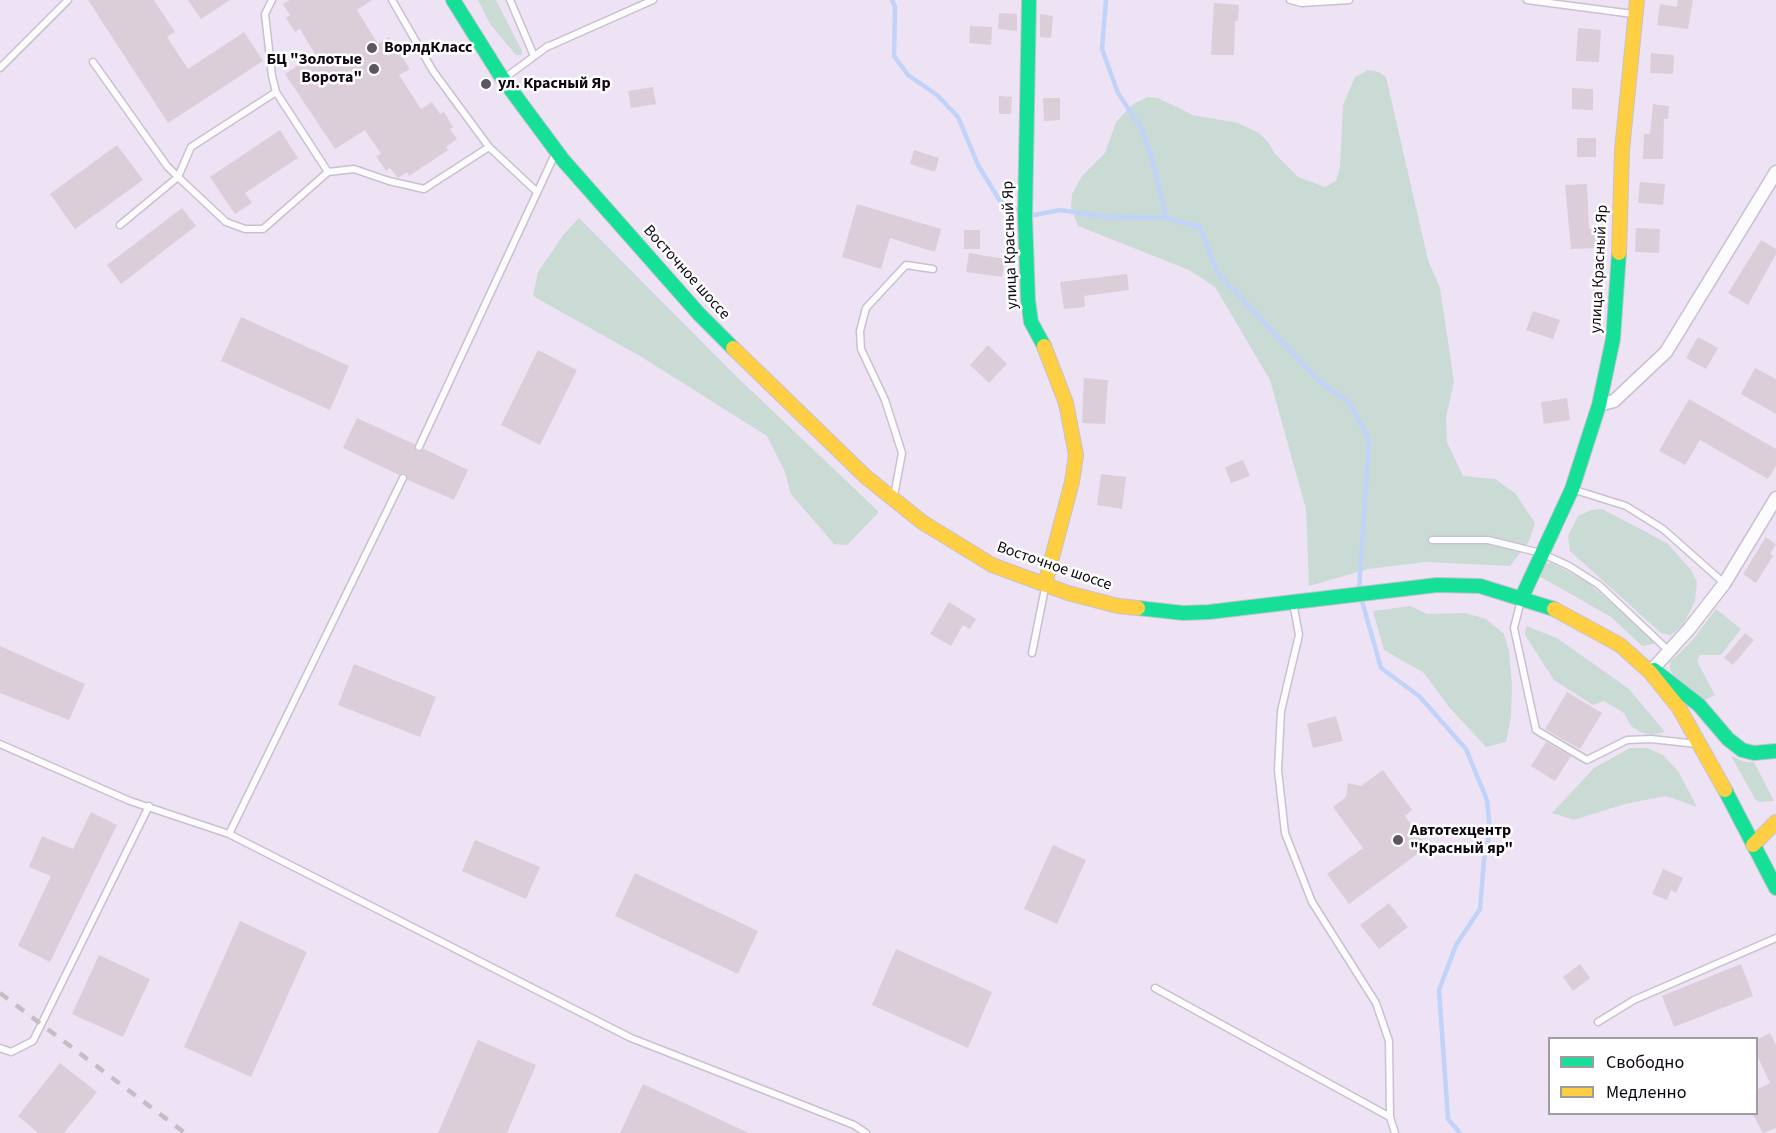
<!DOCTYPE html>
<html>
<head>
<meta charset="utf-8">
<style>
	body { margin:0 }
	#map { position:relative; width:1776px; height:1133px; overflow:hidden; background:#ede3f4; font-family:"Source Sans 3",sans-serif }
	canvas { display:block }
	.legend { position:absolute; left:1548px; top:1037px; width:210px; height:78px; box-sizing:border-box; background:#fff; border:2px solid #9f9ca1; margin:0; padding:8px 10px; list-style:none; font-size:18px; color:#0f0813 }
	.legend li { display:flex; align-items:center; gap:12px; height:30px }
	.legend b { width:30px; border:2px solid #9f9ca1 }
</style>
</head>
<body>
<div id="map">
<canvas width="1776" height="1133"></canvas>
<ul class="legend">
<li><b style="height:8px;background:#16e098"></b>Свободно</li>
<li><b style="height:8px;background:#ffcf43"></b>Медленно</li>
</ul>
</div>
<script>
const ctx = document.querySelector('canvas').getContext('2d');
ctx.lineJoin = 'round';
function fill(path, color) {
  ctx.fillStyle = color;
  ctx.fill(path, 'evenodd');
}
function shape(rows) {
  const path = new Path2D();
  for (const r of rows) {
    path.moveTo(r[0], r[1]);
    for (let i = 2; i < r.length; i += 2) path.lineTo(r[i], r[i + 1]);
  }
  return path;
}
function strokePath(path, color, width, dash) {
  ctx.strokeStyle = color;
  ctx.lineWidth = width;
  ctx.lineCap = dash ? 'butt' : 'round';
  ctx.setLineDash(dash || []);
  ctx.stroke(path);
}
function write(font, color, halo, rows, align = 'center') {
  ctx.font = font + ' "Source Sans 3",sans-serif';
  ctx.lineWidth = 5;
  ctx.setLineDash([]);
  ctx.textBaseline = 'middle';
  ctx.strokeStyle = halo;
  ctx.fillStyle = color;
  for (const [text, x, y, turn = 0] of rows) {
    ctx.save();
    ctx.translate(x, y);
    ctx.rotate((+turn || 0) * Math.PI / 180);
    ctx.textAlign = isNaN(turn) ? turn : align;
    if (halo) ctx.strokeText(text, 0, 0);
    ctx.fillText(text, 0, 0);
    ctx.restore();
  }
}
fill(shape([
	[478,0,496,0,522,51,522,55,516,55,490,24],
	[1368,70,1379,72,1386,77,1428,260,1440,288,1454,382,1446,417,1447,442,1463,476,1495,479,1515,493,1535,523,1529,541,1510,566,1426,562,1368,569,1309,586,1306,509,1270,380,1215,287,1189,270,1078,226,1071,208,1072,194,1082,176,1105,153,1116,122,1133,104,1148,97,1158,98,1193,115,1238,123,1259,133,1268,142,1275,154,1298,177,1325,187,1336,181,1340,167,1343,105,1355,77],
	[579,218,737,377,879,512,847,545,834,544,791,494,785,472,767,436,640,356,533,296,538,272,564,234],
	[1602,509,1667,543,1691,570,1697,582,1695,601,1683,625,1671,635,1661,633,1570,551,1568,536,1578,516,1591,510],
	[1552,563,1587,582,1658,643,1642,646,1611,617,1539,576,1537,564],
	[1410,606,1427,614,1465,613,1486,619,1504,634,1509,651,1512,685,1511,717,1506,742,1486,747,1449,707,1424,673,1384,650,1373,611],
	[1716,609,1741,629,1721,655,1700,655,1697,661,1715,695,1703,701,1680,683,1670,670,1670,662,1691,642],
	[1526,626,1557,638,1629,689,1665,732,1651,735,1640,732,1631,726,1624,713,1604,701,1593,705,1554,680,1525,635],
	[1630,748,1647,748,1663,755,1678,771,1697,807,1666,796,1625,804,1574,820,1552,813,1594,768],
	[1731,756,1745,762,1754,762,1774,801,1760,802,1755,799]
]), '#cadbd5');
strokePath(shape([
	[892,0,895,7,894,56,908,75,937,95,958,117,978,165,1000,201,1022,212],
	[1106,0,1102,49,1118,93,1142,129,1153,162,1166,218,1200,227,1217,272,1317,379,1350,404,1369,439,1359,590],
	[1029,216,1060,210,1108,217,1166,218],
	[1362,601,1381,668,1419,696,1466,749,1487,800,1490,831,1484,860,1480,909,1456,945,1439,990,1448,1119,1460,1133]
]), '#c1d3f8', 4.5);
fill(shape([
	[88,0,154,0,175,32,167,37,188,69,244,32,263,61,168,123],
	[188,0,230,0,201,19],
	[290,0,372,0,357,10,378,44,389,37,410,69,399,75,421,109,432,102,440,114,444,112,453,127,450,129,457,139,446,147,448,150,409,176,407,172,398,178,390,168,386,171,376,156,381,154,365,130,335,149,285,74,315,54,300,29,295,32,286,18,290,15,283,4],
	[1678,0,1693,0,1688,29,1657,25,1660,4,1677,7],
	[1214,3,1239,5,1238,21,1235,21,1234,55,1211,55],
	[999,13,1017,14,1017,31,998,29],
	[1040,14,1053,16,1051,38,1040,37],
	[970,26,992,27,991,45,969,43],
	[1578,28,1601,30,1599,62,1576,61],
	[1651,53,1674,55,1673,74,1650,73],
	[653,87,656,104,631,108,628,91],
	[1572,88,1593,89,1593,110,1572,109],
	[999,96,1012,97,1011,114,999,114],
	[1043,98,1060,98,1060,120,1044,121],
	[1653,104,1669,106,1668,119,1664,119,1663,159,1643,159,1644,134,1650,134],
	[280,130,298,158,245,193,252,203,235,214,210,177],
	[1577,138,1596,138,1596,157,1577,157],
	[117,145,143,180,75,229,50,194],
	[914,150,939,158,935,172,910,164],
	[1640,182,1665,184,1663,205,1638,203],
	[1587,184,1589,229,1598,228,1599,248,1571,249,1565,185],
	[857,204,941,229,935,252,890,238,881,269,842,257],
	[182,208,196,226,121,284,107,265],
	[1636,228,1660,229,1659,253,1635,252],
	[964,230,980,230,980,249,964,249],
	[1761,240,1776,249,1776,254,1748,305,1728,293],
	[969,253,1005,259,1002,277,966,272],
	[1127,274,1129,290,1084,296,1085,307,1064,309,1060,282],
	[1533,311,1560,320,1553,339,1526,330],
	[241,317,349,366,330,410,221,361],
	[1698,337,1718,348,1706,369,1686,358],
	[988,345,1007,364,989,383,970,365],
	[538,350,577,370,540,445,501,425],
	[1755,368,1776,379,1776,414,1741,394],
	[1084,378,1108,380,1105,424,1082,423],
	[1567,398,1570,420,1544,424,1541,402],
	[1689,399,1776,449,1776,466,1768,479,1700,440,1685,465,1659,451],
	[357,418,414,444,417,452,424,449,468,470,454,500,408,480,405,473,399,475,343,448],
	[1243,460,1250,476,1231,483,1225,467],
	[1101,474,1126,477,1122,509,1097,505],
	[1766,537,1776,544,1770,554,1773,556,1756,583,1743,574],
	[949,602,976,619,970,629,963,625,951,646,930,634],
	[1745,633,1754,640,1733,665,1724,658],
	[0,646,85,684,69,720,0,693],
	[354,664,436,697,420,737,338,705],
	[1567,692,1602,713,1580,749,1545,729],
	[1336,716,1343,741,1313,748,1307,724],
	[1546,742,1571,756,1555,781,1531,766],
	[1383,770,1412,810,1405,816,1427,847,1349,904,1327,874,1363,848,1333,807,1346,797,1348,783,1361,786],
	[91,812,117,825,50,962,18,946,51,876,29,867,42,836,73,849],
	[475,840,540,867,526,899,462,871],
	[1053,845,1086,860,1057,924,1024,909],
	[1663,869,1683,878,1676,893,1671,890,1667,900,1652,894],
	[635,873,758,931,738,974,615,916],
	[1389,903,1408,927,1379,949,1360,925],
	[240,921,307,952,251,1077,184,1047],
	[896,949,992,992,968,1048,872,1005],
	[99,955,150,979,123,1037,72,1014],
	[1580,964,1590,978,1573,991,1563,977],
	[1741,964,1753,996,1674,1027,1662,996],
	[1770,1033,1776,1045,1776,1128,1763,1133,1752,1113,1756,1113,1756,1090,1770,1083,1756,1053,1756,1040],
	[478,1040,536,1065,507,1133,438,1133],
	[60,1063,97,1092,64,1133,38,1133,18,1116],
	[643,1084,749,1133,620,1133]
]), '#dbced9');
const lane = shape([
	[392,0,433,71,489,147,537,192],
	[510,0,534,56],
	[1290,0,1302,3,1349,0],
	[1527,0,1633,14],
	[547,47,653,0],
	[93,62,167,166,178,177,191,147,276,92],
	[0,68,68,0],
	[506,77,548,46],
	[328,172,354,169,389,181,424,189,489,147],
	[120,225,178,177,226,222,245,229,263,229,328,172,276,92,272,76,265,14,272,0],
	[419,447,555,154],
	[1575,490,1626,506,1663,529,1724,583],
	[894,496,902,453,885,400,861,349,860,331,866,308,906,265,933,269],
	[1432,540,1488,540,1541,553,1569,566,1599,585,1669,651],
	[1521,600,1514,628,1536,730,1587,760,1627,740,1651,739,1697,744],
	[1294,608,1299,635,1281,711,1278,770,1285,833,1312,902,1376,1003,1389,1041,1390,1117,1395,1133],
	[1032,653,1045,588],
	[0,744,130,801,229,834,403,478],
	[229,834,631,1038,854,1125,866,1133],
	[1155,988,1390,1117],
	[1598,1022,1634,1000,1776,938],
	[0,1048,11,1052,33,1041,149,806]
]);
const street = shape([
	[1599,405,1614,401,1666,352,1776,172],
	[1650,672,1689,629,1724,584,1776,498]
]);
const fast = shape([
	[453,0,500,75,563,160,699,314,733,348],
	[1029,0,1025,217,1028,300,1031,322,1044,346],
	[1522,597,1572,489,1599,405,1613,339,1619,253],
	[1138,608,1183,613,1209,612,1437,585,1480,586,1554,609],
	[1654,670,1699,705,1728,739,1742,750,1754,753,1776,751],
	[1725,790,1776,888]
]);
const slow = shape([
	[1619,253,1622,150,1637,0],
	[1044,346,1066,403,1076,455,1072,482,1045,584],
	[733,348,866,477,922,522,992,565,1068,593,1118,606,1138,608],
	[1554,609,1620,645,1650,672,1679,708,1725,790],
	[1753,845,1776,822]
]);
strokePath(lane, '#c9c1cf', 9);
strokePath(street, '#c9c1cf', 15);
strokePath(fast, '#c9c1cf', 16);
strokePath(slow, '#c9c1cf', 16);
strokePath(lane, '#fcfbfd', 6);
strokePath(street, '#fcfbfd', 12);
strokePath(fast, '#16e098', 14);
strokePath(slow, '#ffcf43', 14);
strokePath(shape([
	[0,993,185,1133]
]), '#c2bec4', 4.5, [10, 10]);
for (const [x, y, r, color] of [
	[372,48,6,"#5d5562"],
	[374,69,6,"#5d5562"],
	[486,84,6,"#5d5562"],
	[1398,840,6,"#5d5562"]
]) {
  const dot = new Path2D();
  dot.arc(x, y, r, 0, 2 * Math.PI);
  ctx.fillStyle = color;
  ctx.fill(dot);
  strokePath(dot, '#fff', 2);
}
write('bold 16px', '#0f0813', '#fff', [
	["ВорлдКласс",384,48],
	["БЦ \"Золотые",362,60,"right"],
	["Ворота\"",362,78,"right"],
	["ул. Красный Яр",498,84],
	["Автотехцентр",1410,831],
	["\"Красный яр\"",1410,849]
], 'left');
write('16px', '#0f0813', '#fff', [
	["улица Красный Яр",1011,245,-92],
	["улица Красный Яр",1600,269,-87],
	["Восточное шоссе",686,273,48],
	["Восточное шоссе",1054,567,19]
]);
</script>
</body>
</html>
